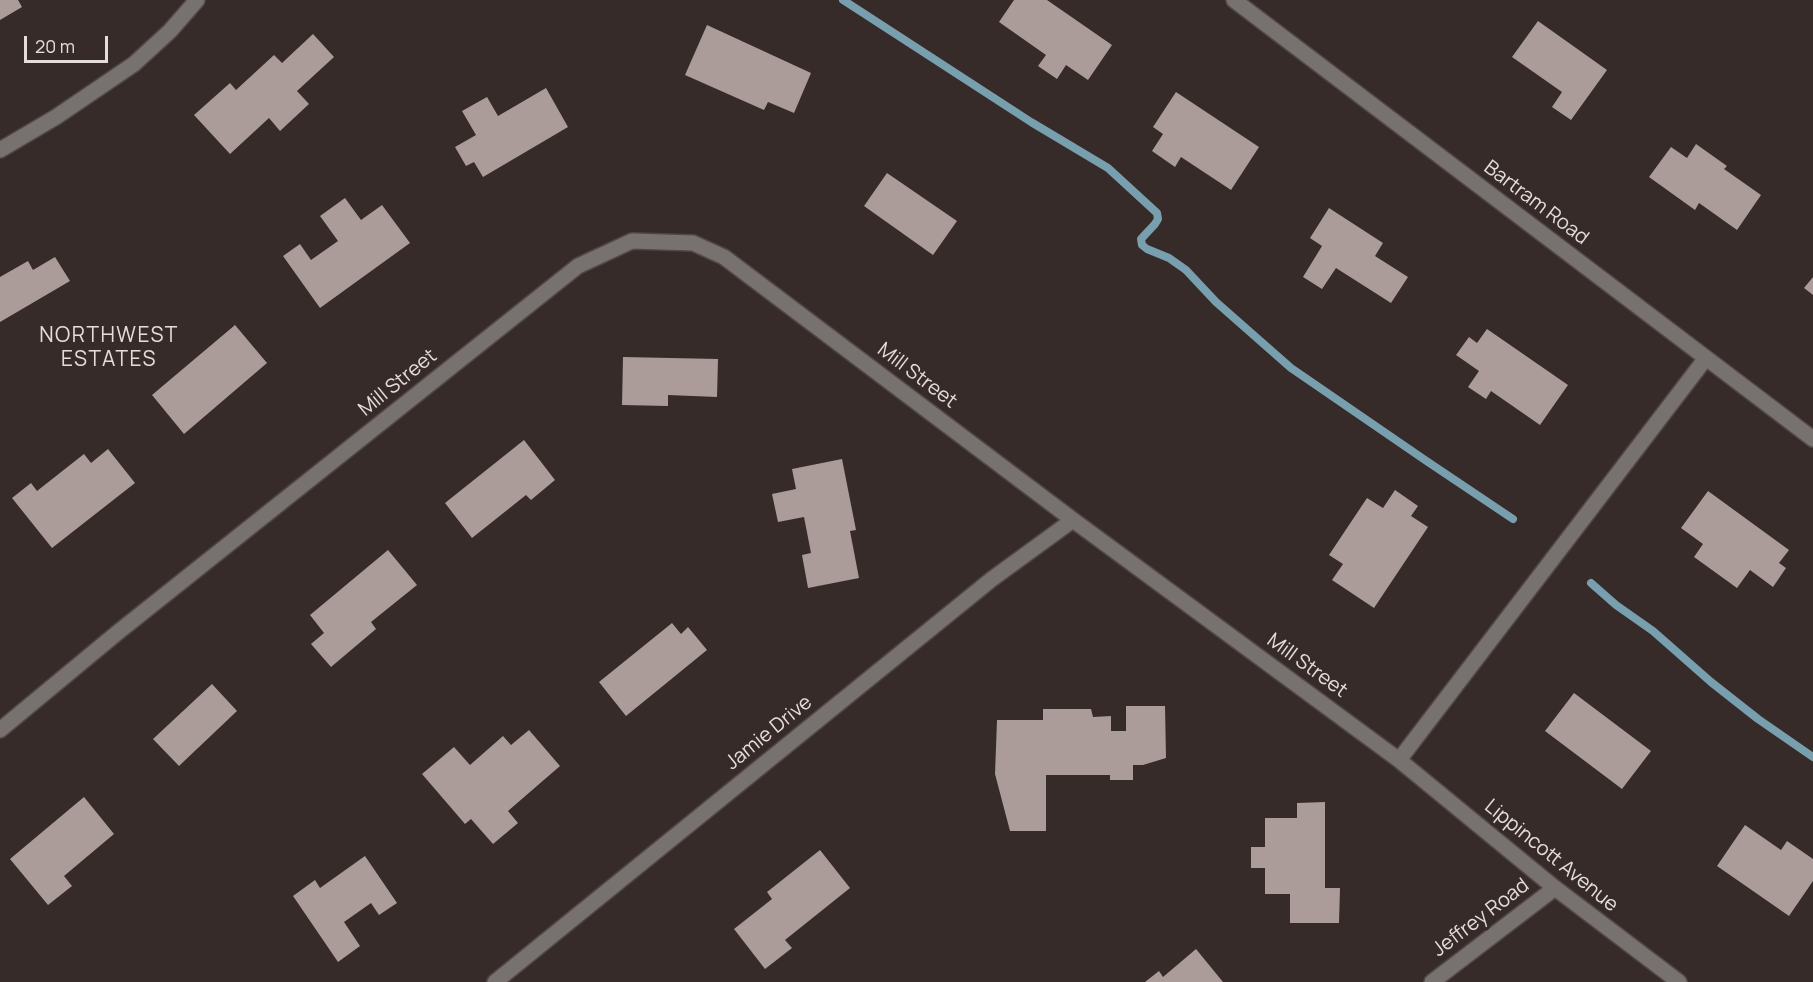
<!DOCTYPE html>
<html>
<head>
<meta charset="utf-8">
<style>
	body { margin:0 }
	#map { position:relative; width:1813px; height:982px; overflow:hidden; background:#362b29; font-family:Manrope,sans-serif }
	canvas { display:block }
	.scale { position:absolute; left:24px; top:36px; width:84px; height:27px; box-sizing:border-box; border:3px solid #e5dddc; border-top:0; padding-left:8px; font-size:18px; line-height:21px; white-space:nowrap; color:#e5dddc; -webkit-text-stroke:4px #362b29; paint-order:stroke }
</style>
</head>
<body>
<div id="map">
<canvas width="1813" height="982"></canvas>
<div class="scale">20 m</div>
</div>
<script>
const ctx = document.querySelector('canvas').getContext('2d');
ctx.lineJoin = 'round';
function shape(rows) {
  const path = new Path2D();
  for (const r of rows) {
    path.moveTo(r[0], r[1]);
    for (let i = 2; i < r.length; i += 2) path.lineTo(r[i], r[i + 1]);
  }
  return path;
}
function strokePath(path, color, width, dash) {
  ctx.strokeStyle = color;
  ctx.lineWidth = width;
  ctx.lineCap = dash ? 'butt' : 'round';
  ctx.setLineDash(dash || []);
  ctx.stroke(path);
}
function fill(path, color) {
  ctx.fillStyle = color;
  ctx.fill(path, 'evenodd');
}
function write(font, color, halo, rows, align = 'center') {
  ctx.font = font + ' Manrope,sans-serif';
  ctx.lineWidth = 6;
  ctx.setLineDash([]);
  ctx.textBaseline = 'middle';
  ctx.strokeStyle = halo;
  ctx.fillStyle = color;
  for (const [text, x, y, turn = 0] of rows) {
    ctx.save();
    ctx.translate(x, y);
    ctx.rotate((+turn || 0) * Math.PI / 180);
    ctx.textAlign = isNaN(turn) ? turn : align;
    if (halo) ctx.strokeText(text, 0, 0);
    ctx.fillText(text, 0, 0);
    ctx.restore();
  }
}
strokePath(shape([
	[843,0,1031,122,1108,168,1157,213,1158,219,1155,224,1141,239,1142,245,1147,249,1169,258,1186,270,1216,302,1291,368,1425,460,1513,519],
	[1591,583,1616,605,1653,631,1711,682,1758,719,1813,757]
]), '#789fae', 8);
fill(shape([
	[0,0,18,0,22,7,0,20],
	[1014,0,1047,0,1112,45,1088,80,1066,65,1057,79,1038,66,1046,55,999,22],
	[1538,21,1607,70,1571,120,1552,107,1562,92,1512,57],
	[707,25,811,73,794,113,768,102,764,110,685,75],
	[313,34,334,57,297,91,309,104,280,131,269,118,230,154,194,115,230,83,236,90,274,55,282,63],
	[546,88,568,127,483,177,474,162,466,166,455,147,476,135,462,111,487,97,498,116],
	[1176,92,1259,147,1231,190,1181,157,1175,167,1152,151,1163,134,1153,127],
	[1696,144,1727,166,1724,169,1761,195,1737,230,1699,203,1695,210,1649,177,1671,147,1687,158],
	[887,173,957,221,933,255,864,206],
	[345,198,361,220,382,205,410,243,320,308,283,256,300,244,311,260,338,241,320,216],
	[1329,208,1383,243,1375,256,1408,277,1391,303,1336,268,1322,289,1303,277,1322,246,1310,238],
	[55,257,70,281,0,322,0,277,28,261,33,270],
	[1813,277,1813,295,1804,288],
	[235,325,267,363,184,434,152,395],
	[1487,329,1568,385,1540,425,1491,391,1486,399,1468,387,1479,371,1456,355,1469,337,1477,343],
	[623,357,718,359,717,397,668,395,668,406,622,405],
	[524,440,555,480,531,500,526,495,472,538,445,503],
	[108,449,135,483,52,548,12,498,31,483,37,491,84,454,91,463],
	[842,459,856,530,850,531,859,578,808,588,802,555,811,553,804,517,778,522,772,494,796,489,792,469],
	[1395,490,1418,506,1411,516,1428,527,1374,608,1332,580,1343,564,1329,555,1367,498,1383,508],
	[1708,491,1789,550,1779,563,1786,568,1773,587,1750,570,1737,588,1694,557,1703,544,1681,528],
	[388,550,417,585,371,622,376,629,331,667,311,644,324,633,310,615],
	[672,623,681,634,688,627,707,650,626,716,599,682],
	[212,684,237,711,179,766,153,739],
	[1574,693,1651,751,1622,789,1545,731],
	[1126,706,1165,706,1166,758,1143,765,1133,765,1133,780,1110,780,1110,775,1046,775,1046,831,1010,831,995,774,997,720,1043,720,1043,709,1091,709,1093,717,1111,716,1111,731,1126,731],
	[529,730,560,766,508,811,518,823,493,844,471,819,465,824,422,774,454,747,470,765,503,736,511,745],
	[84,797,114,834,64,876,72,886,48,905,10,859],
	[1325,802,1325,888,1340,888,1339,923,1290,923,1290,894,1265,894,1265,868,1251,868,1251,847,1265,847,1265,818,1297,818,1297,803],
	[1745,825,1781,850,1787,841,1813,859,1813,881,1789,916,1717,866],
	[820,850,850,888,785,940,792,948,765,969,734,929,772,899,767,892],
	[365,856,397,903,379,915,371,903,344,922,360,946,338,962,293,896,315,880,320,888],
	[1196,949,1223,982,1145,982,1159,971,1163,977]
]), '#ab9c9a');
const minor = shape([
	[1234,0,1813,439],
	[0,150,56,117,134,64,170,31,197,0],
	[0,730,117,633,578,266,632,241,693,243,724,257,1073,520,1399,760,1555,888,1679,982],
	[1399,760,1706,358],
	[495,982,992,579,1073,520],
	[1432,982,1555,888]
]);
strokePath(minor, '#524746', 18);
strokePath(minor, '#777170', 15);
write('20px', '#e5dddc', '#362b29', [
	["Bartram Road",1536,203,37],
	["Mill Street",917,376,37],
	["Mill Street",398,383,-39],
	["Mill Street",1307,666,36],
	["Jamie Drive",769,733,-39],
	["Lippincott Avenue",1551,856,39],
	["Jeffrey Road",1481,918,-37]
]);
ctx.letterSpacing = '1.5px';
write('21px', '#e5dddc', '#362b29', [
	["NORTHWEST",109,336],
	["ESTATES",109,360]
]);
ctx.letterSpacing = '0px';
</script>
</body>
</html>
